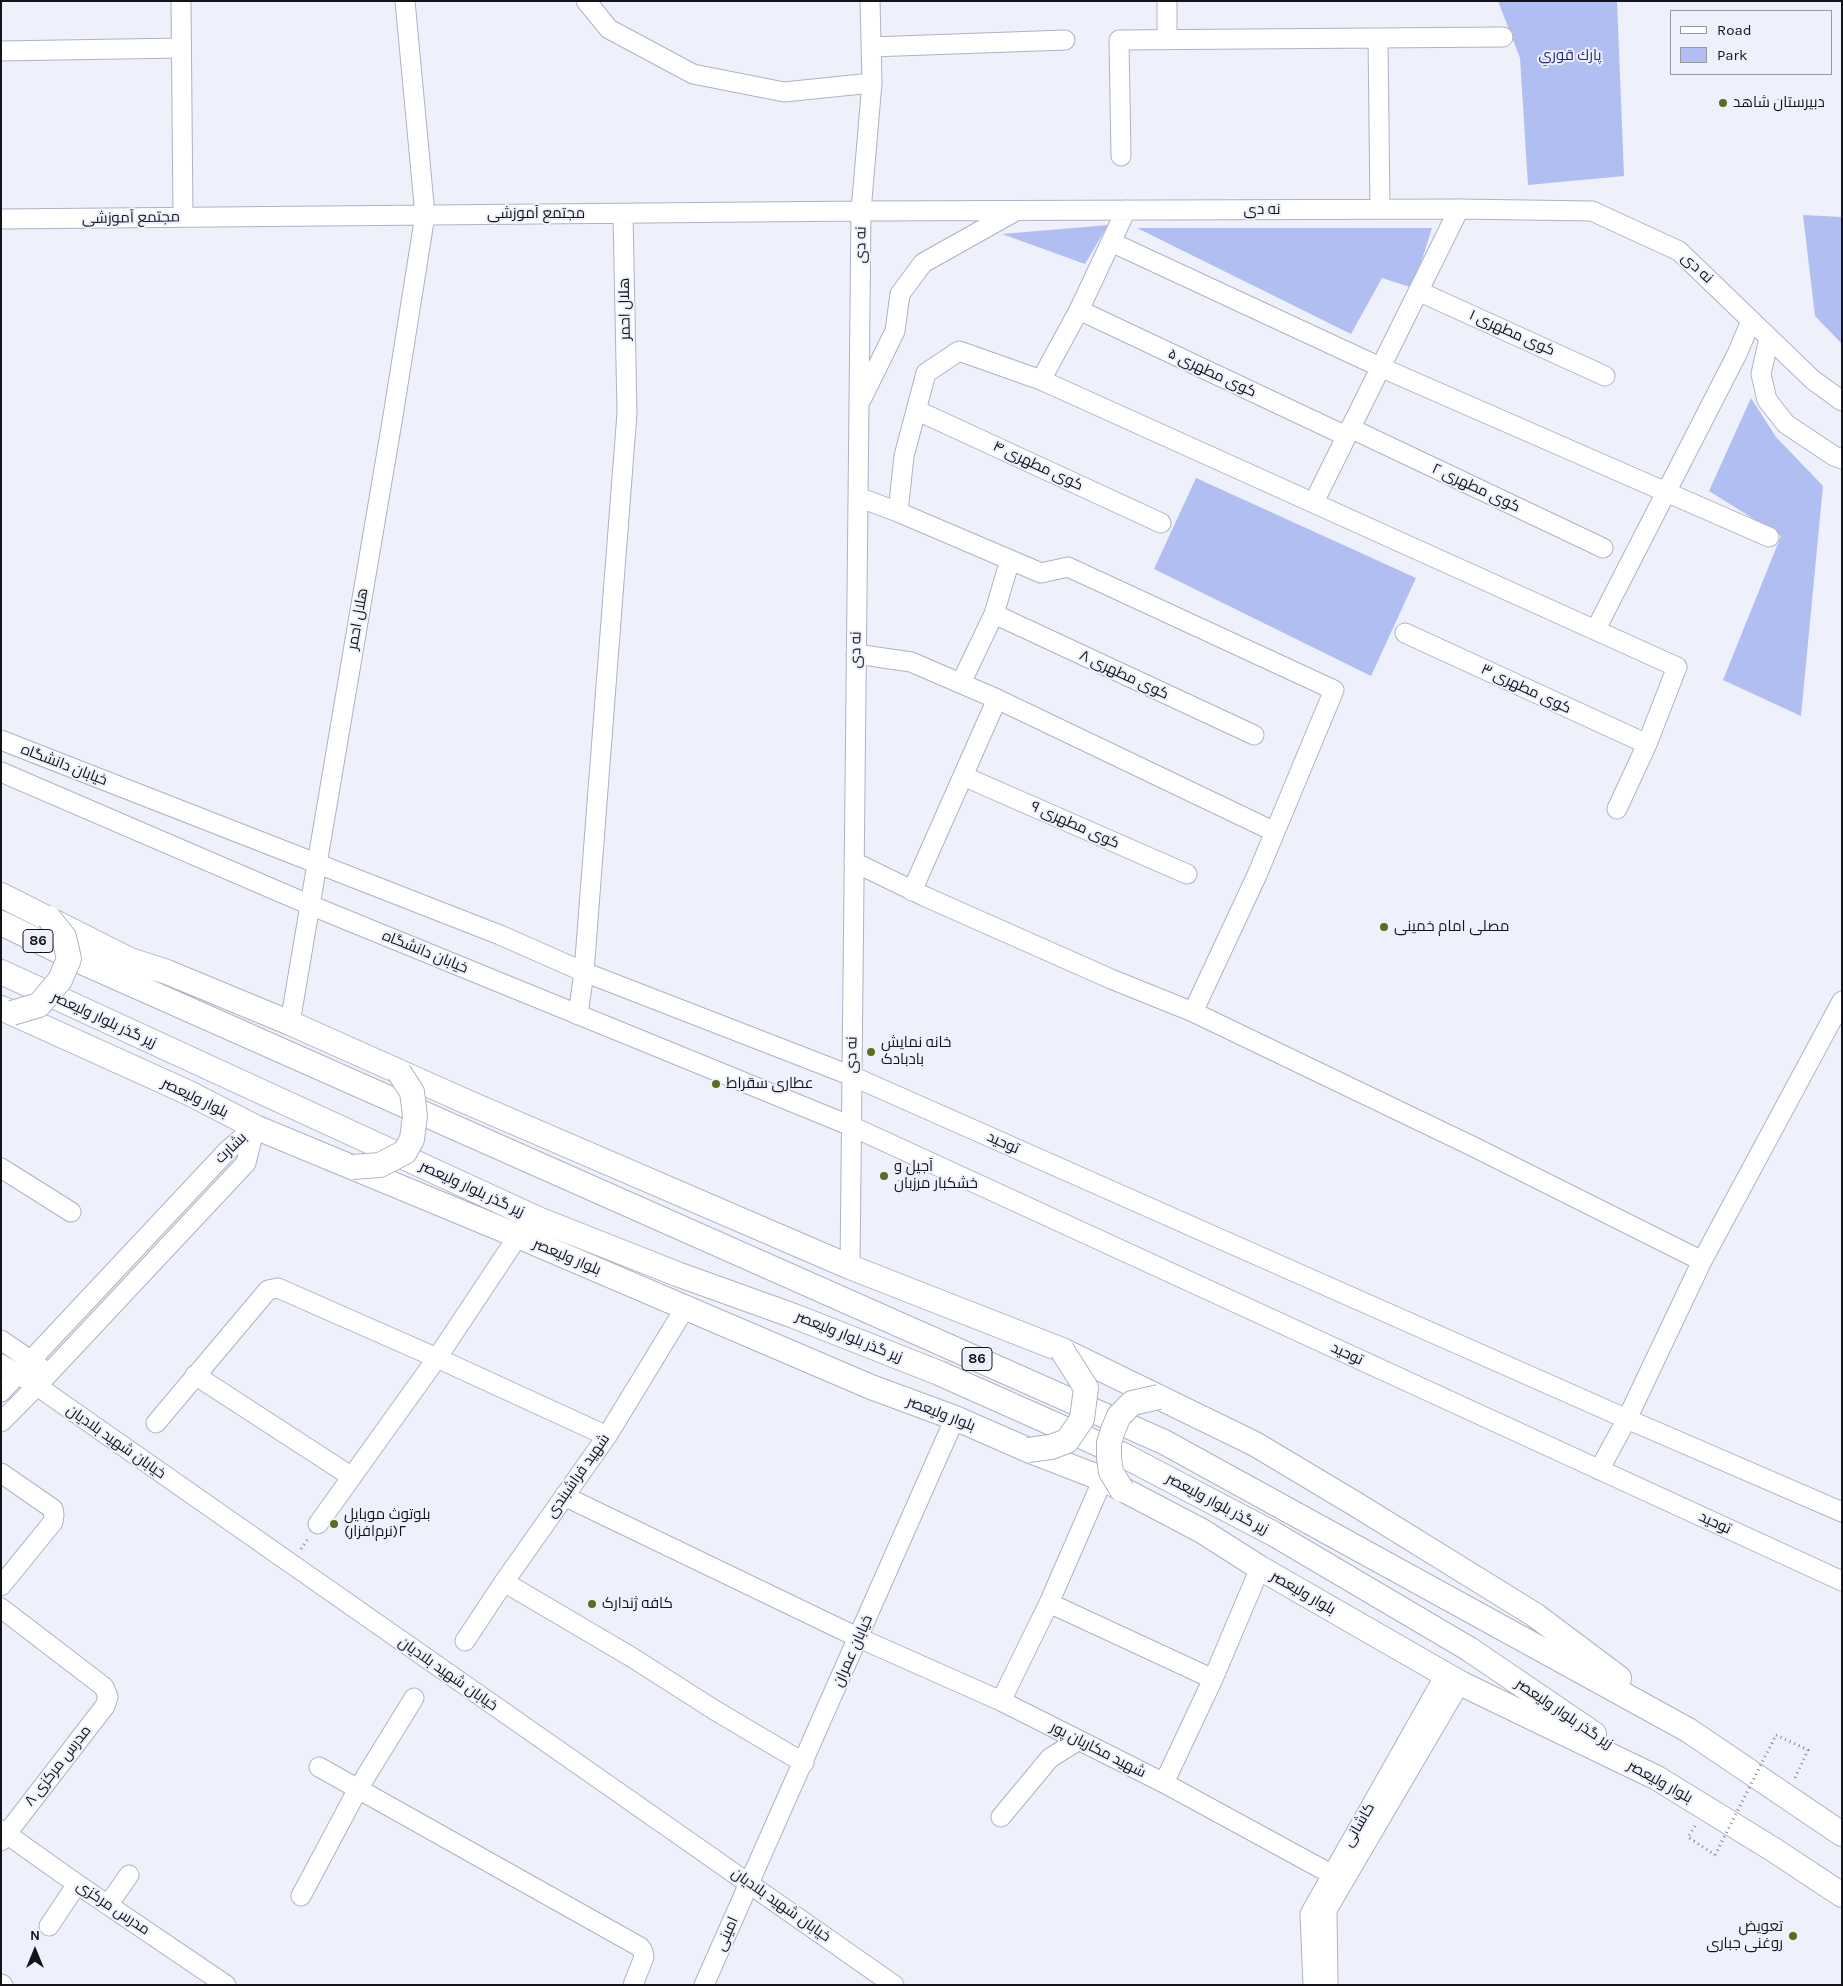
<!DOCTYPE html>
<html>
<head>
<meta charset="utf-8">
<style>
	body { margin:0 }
	#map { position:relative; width:1843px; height:1986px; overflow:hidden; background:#eef1fc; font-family:Karla,sans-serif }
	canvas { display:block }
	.frame { position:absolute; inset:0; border:2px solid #12141a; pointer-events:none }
	.legend { position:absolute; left:1670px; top:10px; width:162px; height:65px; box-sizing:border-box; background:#eef1fc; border:1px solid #9699a2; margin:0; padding:6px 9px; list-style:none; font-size:15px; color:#12141a }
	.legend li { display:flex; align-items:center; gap:10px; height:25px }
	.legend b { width:25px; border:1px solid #9699a2 }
	.north { position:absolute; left:10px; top:1926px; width:50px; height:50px; -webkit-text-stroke:4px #eef1fc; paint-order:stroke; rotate:0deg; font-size:14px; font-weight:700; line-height:20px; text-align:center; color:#12141a }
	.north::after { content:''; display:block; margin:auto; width:18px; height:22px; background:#12141a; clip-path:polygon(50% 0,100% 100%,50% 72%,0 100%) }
</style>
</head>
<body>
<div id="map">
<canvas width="1843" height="1986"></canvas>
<div class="frame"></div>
<ul class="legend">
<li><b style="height:6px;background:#fff"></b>Road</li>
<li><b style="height:14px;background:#b0bef2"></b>Park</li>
</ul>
<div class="north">N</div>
</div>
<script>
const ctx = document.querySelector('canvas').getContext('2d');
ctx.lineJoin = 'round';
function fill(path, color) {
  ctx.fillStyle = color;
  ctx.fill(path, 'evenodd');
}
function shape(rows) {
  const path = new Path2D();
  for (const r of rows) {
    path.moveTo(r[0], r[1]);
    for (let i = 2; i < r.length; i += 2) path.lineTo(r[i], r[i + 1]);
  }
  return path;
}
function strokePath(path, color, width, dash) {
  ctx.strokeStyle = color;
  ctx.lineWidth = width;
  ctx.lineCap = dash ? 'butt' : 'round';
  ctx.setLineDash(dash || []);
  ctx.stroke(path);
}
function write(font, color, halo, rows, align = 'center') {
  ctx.font = font + ' Karla,Cairo,sans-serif';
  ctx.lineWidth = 4;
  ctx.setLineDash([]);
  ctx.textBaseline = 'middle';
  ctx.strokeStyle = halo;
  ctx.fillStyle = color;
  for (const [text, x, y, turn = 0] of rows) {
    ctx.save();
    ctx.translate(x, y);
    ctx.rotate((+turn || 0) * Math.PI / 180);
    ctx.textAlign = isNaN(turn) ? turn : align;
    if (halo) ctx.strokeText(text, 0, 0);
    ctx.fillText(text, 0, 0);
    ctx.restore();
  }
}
fill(shape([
	[1498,1,1617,1,1624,176,1528,185,1520,58],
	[1803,215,1842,217,1842,344,1815,316],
	[1108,225,1085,264,1002,234],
	[1137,228,1432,228,1413,288,1382,278,1351,334],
	[1751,398,1776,437,1823,486,1801,716,1723,680,1781,536,1709,491],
	[1196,478,1416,578,1371,676,1154,569]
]), '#b0bef2');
const minor = shape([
	[181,1,183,217],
	[586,1,609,29,693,74,784,92,872,83],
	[1167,1,1167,40],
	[1378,38,1380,209],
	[871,47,1065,40],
	[1,51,181,48],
	[1121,156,1119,40,1503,37],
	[1,219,861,211,1459,209,1592,211,1679,251,1813,380,1842,401],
	[1111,242,1380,367,1769,537],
	[1418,291,1605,376],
	[1079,310,1346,436],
	[1769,338,1761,374,1767,400,1786,424,1834,456,1842,459],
	[1041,380,1079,310,1126,210],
	[862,398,895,331,900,294,923,263,1014,212],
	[916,410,1161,523],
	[1350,428,1603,548],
	[858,497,898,512,1041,573,1068,567,1334,690,1257,875,1193,1012],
	[1314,502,1459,209],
	[898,512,904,456,926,373,959,351,1041,380,1677,667,1647,744,1617,809],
	[994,614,1254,735],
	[1596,629,1737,354,1751,321],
	[1405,633,1647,744],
	[856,654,911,662,997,699,1275,832],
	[961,683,994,614,1010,560],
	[1,740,500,935,584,972,852,1076,1627,1419,1842,1512],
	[1,772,310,905,851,1126,1842,1581],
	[963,776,1187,874],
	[854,862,926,897,1111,979,1193,1012,1474,1147,1702,1261],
	[912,891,997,699],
	[578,1015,584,972,627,413,623,214],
	[290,1023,392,422,425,215,405,1],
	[1,1168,71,1212],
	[850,1267,861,211,872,83,870,1],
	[1,1340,40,1367],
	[1,1364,37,1386,894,1985],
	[195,1375,352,1477],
	[1,1392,228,1150,255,1127,246,1163,37,1386,1,1422],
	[156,1423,268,1290,278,1288,437,1358,607,1436],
	[1599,1470,1627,1419,1702,1261,1842,1001],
	[1,1473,53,1509,54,1515,53,1522,1,1586],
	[564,1496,859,1638,1001,1701,1164,1783,1331,1874],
	[318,1524,437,1358,518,1236],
	[504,1582,633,1658,716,1711,804,1763],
	[1049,1603,1213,1679],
	[1,1608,104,1687,108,1697,105,1706,1,1841],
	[465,1641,504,1582,607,1436,685,1308],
	[1001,1701,1049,1603,1103,1479],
	[319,1767,640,1947,643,1952,644,1957,633,1985],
	[1164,1783,1213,1679,1260,1568],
	[1001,1817,1050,1758,1079,1740],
	[1,1830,77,1884,226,1985],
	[301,1896,358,1789,414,1698],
	[108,1905,129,1875],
	[49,1926,77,1884],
	[1,1984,3,1985],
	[704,1985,955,1418],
	[1313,1985,1310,1914,1445,1675],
	[1328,1985,1327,1910,1460,1683]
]);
const major = shape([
	[1,895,130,960,167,972,290,1023,467,1102,850,1267,1062,1350,1255,1444,1357,1505,1535,1615,1619,1678],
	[1,923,75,959,1164,1442,1688,1730,1842,1834],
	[1,972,538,1219,677,1274,794,1316,939,1373,1121,1454,1274,1534,1469,1649,1594,1734],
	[1,1008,189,1093,255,1127,518,1236,871,1387,955,1418,1028,1450,1103,1479,1202,1531,1260,1568,1460,1683,1657,1778,1774,1850,1842,1895]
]);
strokePath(minor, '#adb3c4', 21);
strokePath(major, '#adb3c4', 26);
strokePath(shape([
	[301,1549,309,1537],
	[1776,1735,1808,1750,1795,1778],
	[1695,1826,1688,1837,1715,1855]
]), '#82858d', 3, [1, 4]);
strokePath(minor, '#fff', 19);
strokePath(major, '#fff', 24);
const majorBridge = shape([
	[12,1013,39,1005,60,980,69,959,64,937,49,918],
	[352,1167,380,1165,405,1152,412,1139,415,1116,412,1092,399,1072],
	[1028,1450,1051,1447,1067,1441,1082,1419,1086,1388,1062,1350],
	[1122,1490,1111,1472,1109,1458,1109,1443,1113,1430,1119,1416,1132,1403,1159,1397]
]);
strokePath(majorBridge, '#adb3c4', 26, []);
strokePath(shape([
	[1715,1855,1776,1735]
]), '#82858d', 3, [1, 4]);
strokePath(majorBridge, '#fff', 24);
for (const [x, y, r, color] of [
	[1723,103,5,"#5a6e1d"],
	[1384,927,5,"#5a6e1d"],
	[871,1052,5,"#5a6e1d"],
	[716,1084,5,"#5a6e1d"],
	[884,1176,5,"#5a6e1d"],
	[334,1524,5,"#5a6e1d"],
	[592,1604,5,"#5a6e1d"],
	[1793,1936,5,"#5a6e1d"]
]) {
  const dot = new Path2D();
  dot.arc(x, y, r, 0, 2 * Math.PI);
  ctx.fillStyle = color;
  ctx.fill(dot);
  strokePath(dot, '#eef1fc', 2);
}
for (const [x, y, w] of [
	[38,941,30],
	[977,1359,30]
]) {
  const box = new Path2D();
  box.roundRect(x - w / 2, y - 11.5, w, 23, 4);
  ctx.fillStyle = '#eef1fc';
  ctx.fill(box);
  strokePath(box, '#12141a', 1);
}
write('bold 14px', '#12141a', null, [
	["86",38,941],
	["86",977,1359]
]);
write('15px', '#232984', '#eef1fc', [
	["پارك قوري",1570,56]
]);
write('15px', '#12141a', '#eef1fc', [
	["دبیرستان شاهد",1733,103],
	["مصلی امام خمینی",1394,927],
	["خانه نمایش",881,1043],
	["بادبادک",881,1060],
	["عطاری سقراط",726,1084],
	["آجیل و",894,1167],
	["خشکبار مرزبان",894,1184],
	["بلوتوث موبایل",344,1515],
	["(نرم‌افزار)۲",344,1532],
	["کافه ژندارک",602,1604],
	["تعویض",1783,1927,"right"],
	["روغنی جباری",1783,1944,"right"]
], 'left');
write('15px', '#12141a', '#eef1fc', [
	["نه دی",1262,210],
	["مجتمع آموزشی",536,214],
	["مجتمع آموزشی",131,218,-1],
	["نه دی",861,245,-89],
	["نه دی",1697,268,43],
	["هلال احمر",625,309,-91],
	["کوی مطهری ۱",1512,333,24],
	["کوی مطهری ۵",1212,373,25],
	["کوی مطهری ۴",1038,466,25],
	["کوی مطهری ۲",1476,488,25],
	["هلال احمر",358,619,-80],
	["نه دی",856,650,-89],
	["کوی مطهری ۸",1124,675,25],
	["کوی مطهری ۳",1526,689,25],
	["خیابان دانشگاه",64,765,21],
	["کوی مطهری ۹",1075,825,24],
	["خیابان دانشگاه",425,952,22],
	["زیر گذر بلوار ولیعصر",104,1020,25],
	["نه دی",852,1055,-89],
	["بلوار ولیعصر",195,1098,26],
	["توحید",1003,1143,24],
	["بشارت",231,1148,-44],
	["زیر گذر بلوار ولیعصر",472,1189,25],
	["بلوار ولیعصر",567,1257,23],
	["زیر گذر بلوار ولیعصر",849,1337,22],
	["توحید",1347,1354,25],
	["بلوار ولیعصر",941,1414,21],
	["خیابان شهید بلادیان",116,1442,35],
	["شهید فراشبندی",578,1476,-55],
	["زیر گذر بلوار ولیعصر",1217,1504,28],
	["توحید",1715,1523,25],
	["بلوار ولیعصر",1303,1593,30],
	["خیابان عمران",853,1651,-66],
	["خیابان شهید بلادیان",448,1674,35],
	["زیر گذر بلوار ولیعصر",1564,1714,34],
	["شهید مکاریان پور",1098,1750,27],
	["مدرس مرکزی ۸",58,1766,-52],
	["بلوار ولیعصر",1660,1782,29],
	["کاشانی",1359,1825,-60],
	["خیابان شهید بلادیان",781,1905,35],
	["مدرس مرکزی",113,1908,34],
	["امینی",727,1934,-66]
]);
</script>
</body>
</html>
